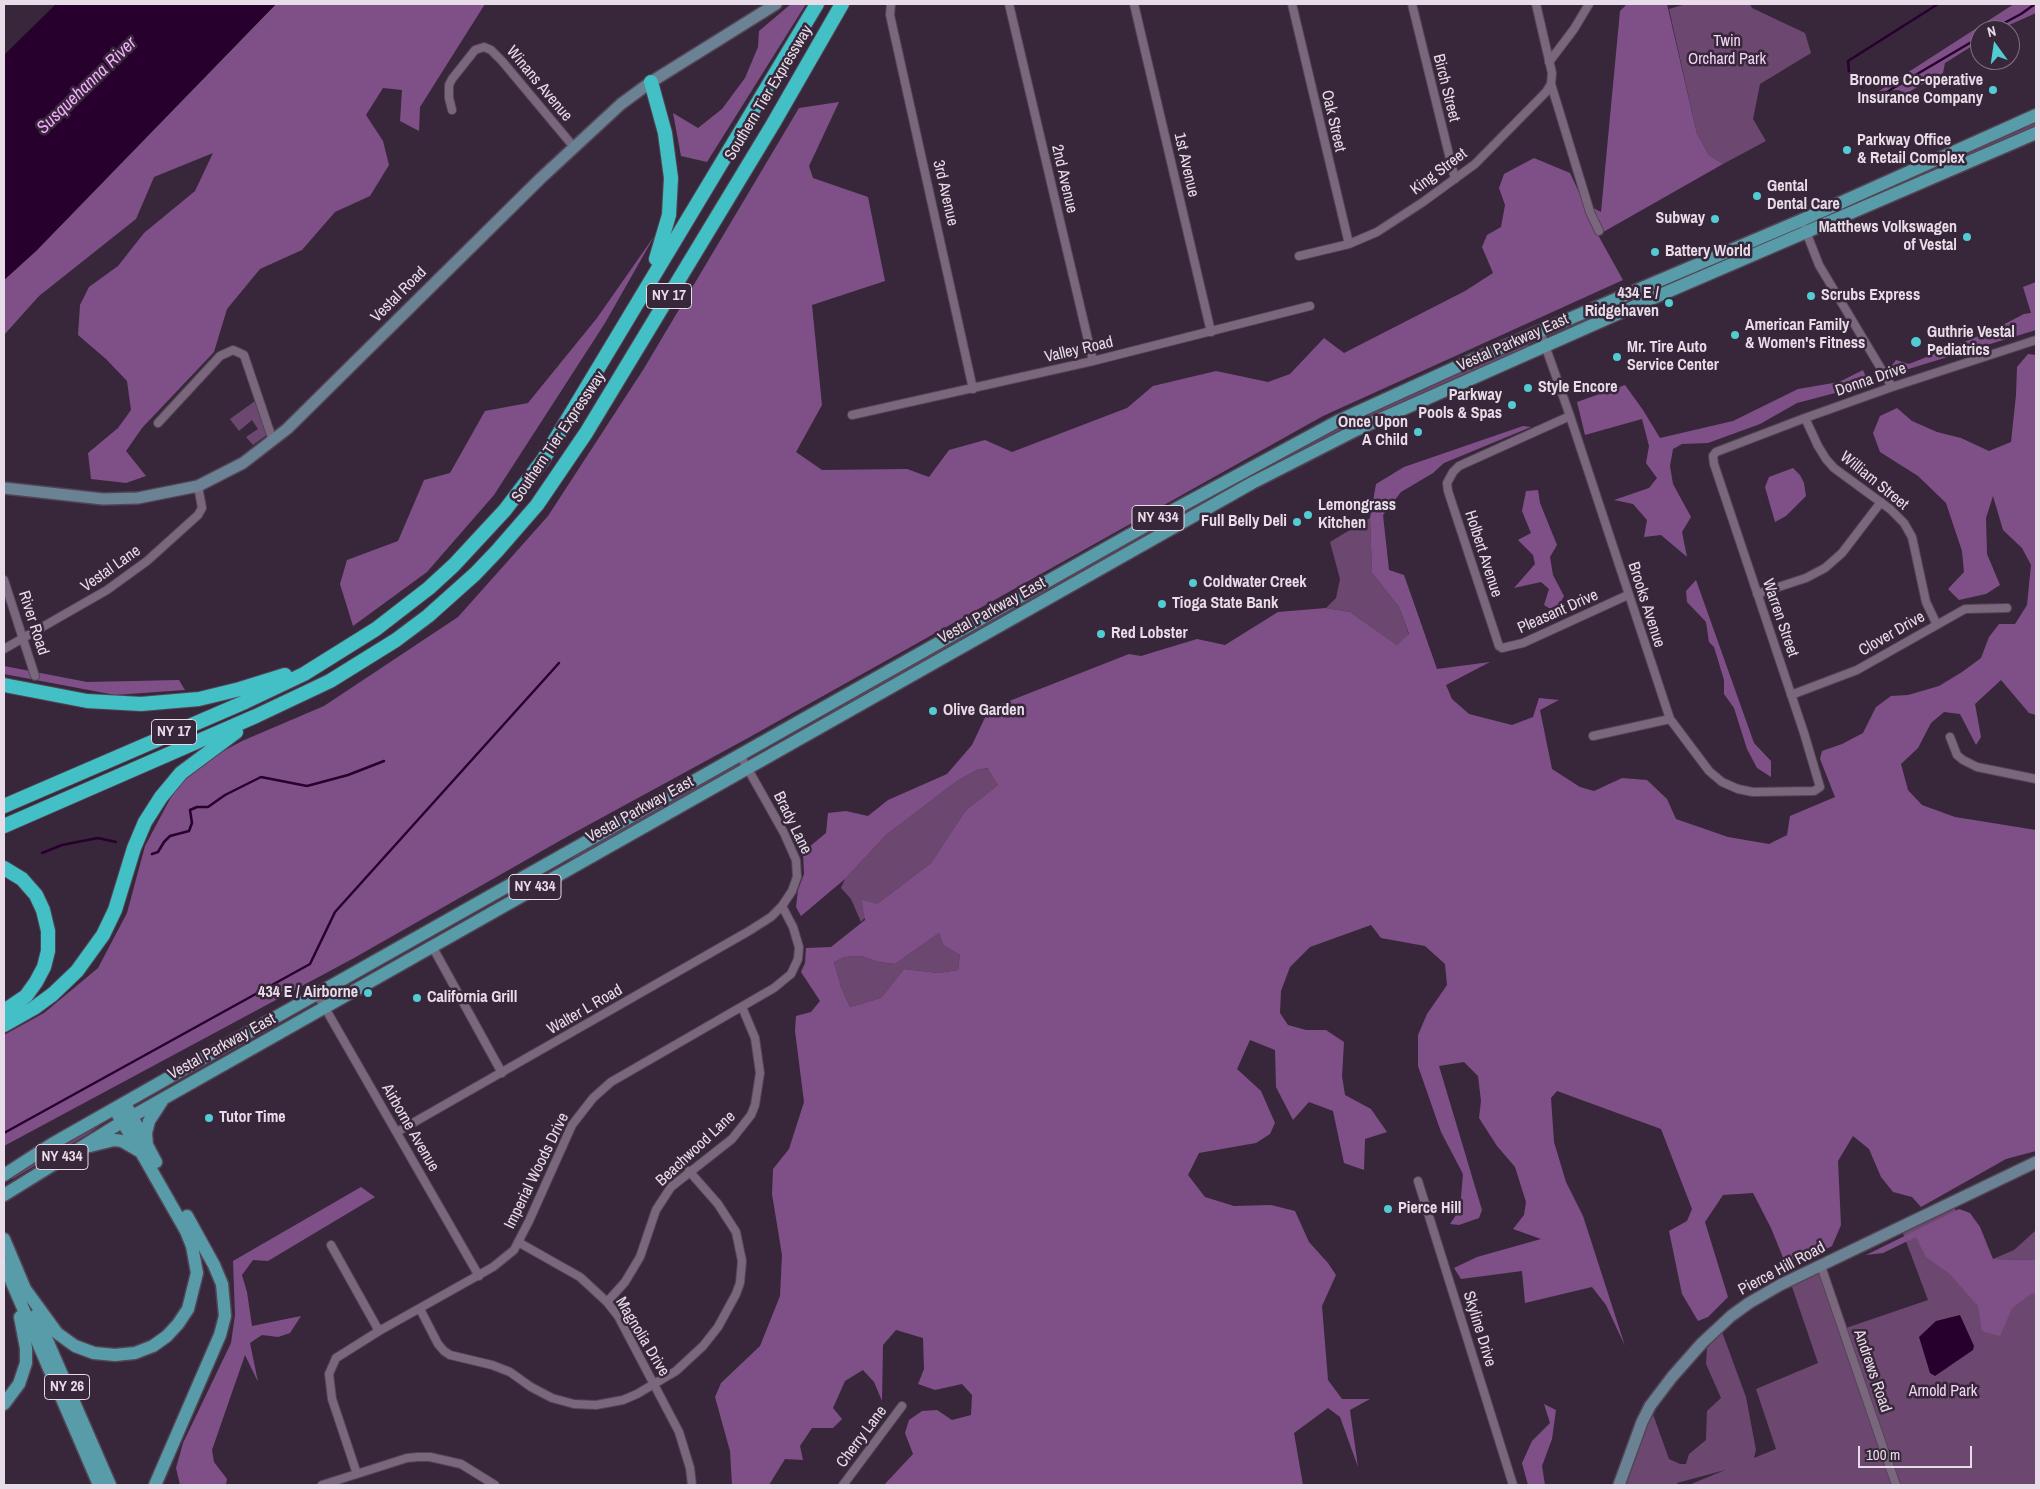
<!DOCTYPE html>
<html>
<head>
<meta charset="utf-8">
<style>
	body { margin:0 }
	#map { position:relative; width:2040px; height:1489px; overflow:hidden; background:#38273a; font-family:"Archivo Narrow",sans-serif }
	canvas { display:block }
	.frame { position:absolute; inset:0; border:5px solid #e7dce8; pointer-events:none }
	.north { position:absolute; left:1970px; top:20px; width:50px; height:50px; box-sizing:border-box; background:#38273a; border:1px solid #7e6f80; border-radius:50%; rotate:346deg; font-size:14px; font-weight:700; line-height:20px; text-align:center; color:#e7dce8 }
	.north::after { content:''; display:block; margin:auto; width:18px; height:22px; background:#51ccd2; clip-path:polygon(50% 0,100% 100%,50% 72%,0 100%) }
	.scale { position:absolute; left:1858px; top:1446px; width:114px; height:22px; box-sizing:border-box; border:2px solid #e7dce8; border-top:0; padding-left:6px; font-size:15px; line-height:18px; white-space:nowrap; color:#e7dce8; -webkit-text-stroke:4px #38273a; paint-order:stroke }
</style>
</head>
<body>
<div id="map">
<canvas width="2040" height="1489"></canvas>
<div class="frame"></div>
<div class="north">N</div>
<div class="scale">100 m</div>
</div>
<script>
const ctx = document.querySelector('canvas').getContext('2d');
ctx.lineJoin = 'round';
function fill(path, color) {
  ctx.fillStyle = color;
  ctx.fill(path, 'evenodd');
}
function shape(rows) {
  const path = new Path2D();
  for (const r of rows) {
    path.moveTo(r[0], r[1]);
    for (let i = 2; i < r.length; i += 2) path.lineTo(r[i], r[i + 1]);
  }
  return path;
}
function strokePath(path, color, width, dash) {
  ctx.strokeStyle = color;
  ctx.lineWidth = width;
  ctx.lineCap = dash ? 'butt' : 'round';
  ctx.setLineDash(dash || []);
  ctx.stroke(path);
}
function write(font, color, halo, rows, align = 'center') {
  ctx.font = font + ' "Archivo Narrow",sans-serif';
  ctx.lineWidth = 5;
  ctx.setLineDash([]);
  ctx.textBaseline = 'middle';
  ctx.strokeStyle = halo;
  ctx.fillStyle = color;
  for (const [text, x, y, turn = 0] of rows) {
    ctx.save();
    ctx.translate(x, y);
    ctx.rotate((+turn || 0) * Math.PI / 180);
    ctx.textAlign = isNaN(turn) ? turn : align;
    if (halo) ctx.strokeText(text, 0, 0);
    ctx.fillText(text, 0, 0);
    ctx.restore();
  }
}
fill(shape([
	[1686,4,1750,4,1752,8,1805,33,1811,53,1760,84,1753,119,1766,141,1723,164,1709,155,1697,134,1669,9],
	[2036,120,2036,128,1819,219,1883,192,1942,162],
	[1521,344,1528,344,1530,346,1363,420,1291,455,758,756,880,683,1260,467,1367,413],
	[255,401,268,434,253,445,246,437,258,429,252,420,239,431,230,419],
	[1370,518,1372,573,1399,607,1409,635,1397,645,1350,612,1326,608,1336,598,1340,579,1330,542],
	[739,761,742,765,563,866,584,848],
	[989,768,998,785,966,810,931,863,877,904,861,922,851,899,841,888,845,879,886,835,957,781,977,770],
	[939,933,943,945,960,955,958,970,938,973,904,969,881,998,850,1007,841,987,834,962,845,957,861,956,879,962,895,964],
	[113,1116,88,1134,13,1179,8,1178,37,1158],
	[1953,1203,1988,1291,2036,1280,2036,1485,1689,1485,1725,1470,1677,1483,1678,1485,1619,1485,1650,1406,1669,1459,1680,1464,1686,1464,1689,1454,1706,1440,1707,1411,1721,1398,1706,1364,1707,1348,1722,1332,1746,1397,1756,1450,1754,1458,1776,1449,1756,1389,1818,1363,1790,1281,1821,1266,1843,1329,1928,1300,1901,1228],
	[2036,1225,2036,1260,1993,1259,2014,1250,2035,1231]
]), '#6c4871');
fill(shape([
	[276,4,485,4,420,107,419,131,400,121,402,90,383,88,366,115,383,141,389,165,370,196,335,212,302,250,260,269,227,309,214,352,142,428,126,451,146,476,126,483,91,479,88,453,118,428,131,410,127,381,106,359,78,335,80,305,89,287,118,266,144,233,195,191,213,153,154,177,136,219,39,296,4,335,4,280,36,251],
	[791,4,806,4,707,162,681,156,673,113,698,128,722,109,745,78,758,47,759,31],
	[1627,4,1667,4,1697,134,1709,155,1723,164,1598,235,1623,280,1323,416,748,738,570,835,354,958,4,1146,4,1035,44,1013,98,968,127,913,145,846,170,799,186,776,218,754,242,741,324,706,458,617,548,516,643,370,799,108,839,102,809,166,813,178,868,197,885,281,812,305,822,405,796,452,822,470,907,469,929,477,949,450,985,440,1012,452,1127,408,1153,386,1216,371,1268,382,1290,374,1324,338,1344,353,1465,291,1493,273,1482,247,1487,235,1501,227,1505,205,1499,188,1504,174,1534,158,1570,173,1584,203,1601,212,1620,11],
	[2014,4,2036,4,2036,13,1998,30,1980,30,1980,41,1945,63,1943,73,1905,94,1899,90,1879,91],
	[655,235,605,323,494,495,427,572,353,626,340,584,347,560,398,541,424,480,450,473,485,411,528,403,597,318],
	[2036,282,2036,330,1902,371,1892,365,1896,360,1909,364,1991,331,2024,314,2031,313,2023,287],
	[2028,354,2036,355,2036,715,2029,713,2001,680,1975,704,1981,737,1976,745,1960,714,1944,712,1931,723,1918,748,1901,764,1908,790,1922,805,1955,817,2036,830,2036,1151,2006,1159,1921,1207,1912,1197,1893,1192,1881,1177,1869,1149,1853,1136,1838,1161,1841,1225,1832,1246,1810,1258,1784,1260,1771,1228,1753,1193,1723,1195,1705,1222,1728,1297,1708,1317,1698,1321,1682,1294,1669,1231,1687,1221,1692,1209,1661,1129,1557,1091,1551,1098,1554,1142,1566,1182,1583,1216,1625,1346,1606,1305,1592,1287,1525,1303,1522,1271,1461,1279,1454,1268,1477,1257,1541,1239,1513,1229,1524,1215,1526,1202,1515,1167,1497,1146,1479,1118,1481,1101,1478,1076,1464,1062,1439,1066,1482,1210,1479,1218,1459,1225,1450,1224,1460,1209,1463,1174,1441,1132,1418,1066,1418,1035,1427,1014,1447,985,1445,964,1425,946,1381,938,1371,925,1310,947,1290,967,1281,991,1280,1013,1288,1025,1306,1030,1326,1030,1344,1042,1342,1076,1345,1095,1371,1109,1387,1132,1365,1139,1364,1170,1344,1163,1333,1111,1309,1102,1293,1120,1276,1087,1275,1050,1250,1040,1237,1069,1261,1091,1275,1123,1270,1134,1256,1143,1199,1153,1188,1175,1205,1197,1234,1206,1271,1205,1295,1211,1309,1242,1328,1263,1336,1275,1322,1306,1328,1380,1342,1399,1370,1399,1350,1410,1358,1467,1340,1417,1328,1408,1294,1433,1303,1485,884,1485,913,1454,905,1433,909,1420,922,1411,937,1410,952,1420,971,1415,972,1395,962,1384,935,1390,918,1384,924,1369,923,1338,896,1330,883,1345,882,1401,874,1382,863,1370,845,1381,833,1408,842,1419,833,1428,812,1428,800,1446,803,1460,785,1459,769,1485,732,1485,730,1451,715,1397,721,1383,760,1346,780,1296,782,1255,772,1194,773,1169,789,1149,804,1102,795,1031,796,1016,811,1012,820,1001,801,972,805,963,806,948,831,947,865,920,862,900,877,904,931,863,966,810,998,785,988,768,977,770,957,781,886,835,845,879,801,916,796,907,798,890,804,874,803,852,826,833,828,813,846,811,868,816,888,800,947,774,972,745,989,709,1129,654,1141,656,1197,639,1225,645,1278,612,1326,608,1350,612,1397,645,1409,634,1399,607,1372,573,1370,518,1376,484,1404,467,1523,426,1531,427,1444,463,1433,473,1401,492,1383,515,1389,570,1404,575,1437,669,1490,662,1446,685,1452,699,1469,714,1512,725,1533,717,1539,698,1559,700,1540,710,1552,769,1580,787,1594,791,1622,778,1647,780,1667,799,1676,819,1728,837,1769,844,1787,835,1790,816,1835,797,1820,759,1822,751,1842,744,1863,733,1876,707,1891,696,1908,695,1939,686,1962,672,1981,658,1989,637,1999,624,2015,624,2027,605,2031,565,2022,548,2003,530,1993,496,1986,518,1987,554,2000,585,1986,594,1959,600,1948,589,1964,572,1962,551,1946,503,1918,476,1880,452,1873,433,1880,416,1897,408,1912,421,1937,432,1961,438,1989,451,2011,442,2016,395,2017,367],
	[939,933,943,945,960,955,958,970,938,973,904,969,881,998,850,1007,841,987,834,962,845,957,861,956,879,962,895,964],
	[1863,370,1868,381,1858,387,1797,403,1760,424,1708,443,1682,444,1673,449,1670,466,1673,484,1691,517,1682,532,1687,557,1661,535,1644,537,1647,520,1633,504,1614,500,1649,488,1657,478,1646,463,1649,446,1642,419,1585,435,1577,402,1625,385,1643,410,1660,438,1733,421,1798,389,1839,382],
	[1793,468,1800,475,1804,483,1806,496,1786,516,1775,522,1765,487,1769,477],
	[1538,490,1540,503,1557,545,1550,557,1553,575,1564,596,1555,612,1544,605,1549,589,1541,582,1514,588,1535,564,1533,555,1518,540,1531,533,1522,511,1526,491],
	[1696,580,1754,743,1771,761,1771,777,1757,768,1747,749,1734,708,1724,694,1724,680,1714,647,1709,642,1706,622,1687,602,1686,591],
	[4,666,87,682,179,680,185,690,115,695,4,674],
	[361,1187,375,1197,268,1261,253,1260,242,1275,247,1292,252,1326,301,1316,290,1333,278,1337,262,1335,250,1343,258,1382,245,1355,212,1450,214,1462,227,1479,226,1485,180,1485,176,1468,183,1443,231,1343,235,1315,233,1261],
	[1959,1209,1970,1213,1980,1227,1993,1259,2036,1260,2036,1294,2032,1293,2012,1308,2000,1336,1982,1331,1978,1306,1950,1274,1926,1257,1916,1237,1883,1253,1866,1255],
	[1544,1404,1556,1410,1552,1439,1542,1466,1545,1485,1528,1485,1522,1463,1532,1441,1550,1423]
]), '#7f5087');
fill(shape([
	[56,4,276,4,36,251,4,280,4,55],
	[1960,1315,1974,1346,1973,1350,1935,1376,1930,1373,1919,1337,1936,1321]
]), '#27002e');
strokePath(shape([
	[1991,30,2021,14,2035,4],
	[1862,87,1849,72,1848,61,1938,4],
	[1870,97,1872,102,1877,101,1890,90,1980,37],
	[42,853,62,845,98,838,116,842],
	[152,854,158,852,164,842,170,836,189,831,192,823,190,810,197,807,208,807,225,795,261,777,307,786,348,775,384,761],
	[4,1133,310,964,335,912,559,663]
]), '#27002e', 2.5);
const street = shape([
	[891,4,890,15,973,389],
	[1009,4,1093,361],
	[1134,4,1211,332],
	[1292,4,1349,244],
	[1412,4,1455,179],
	[1549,62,1574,29,1589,4],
	[1551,84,1590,212,1599,231],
	[452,110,449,98,449,85,452,79,475,50,484,47,491,50,502,61,573,146],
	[1805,229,1819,265,1892,387],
	[1299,256,1349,244,1377,232,1423,202,1475,164,1546,92,1551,84,1552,73,1536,4],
	[1540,331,1570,416,1670,719,1709,771,1722,782,1738,789,1753,792,1814,791,1820,787,1804,733,1714,464,1713,456,1716,452,1805,418,1892,387,2036,340],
	[852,415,1093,361,1310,306],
	[1570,416,1459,466,1453,472,1447,483,1448,491,1499,646,1502,648,1523,643,1628,595],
	[1805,418,1818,446,1826,459,1834,468,1890,509,1904,523,1912,537,1926,602,1937,625],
	[158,423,220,356,233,350,244,355,273,441],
	[4,580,35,676],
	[1757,594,1806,578,1825,568,1842,553,1881,502],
	[4,649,107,590,147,561,198,515,202,508,198,486],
	[1791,695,1857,670,1965,609,2007,608],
	[1593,736,1670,719],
	[1950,737,1957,755,1963,760,1977,767,2036,779],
	[432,946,502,1073],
	[317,994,479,1276],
	[397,1132,749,931,771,917,782,906,792,891,797,877,796,860,784,833,740,755],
	[1418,1181,1513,1485],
	[518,1242,580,1277,607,1302,618,1316,679,1432,690,1468,692,1485],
	[331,1245,379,1331],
	[1821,1266,1896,1485],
	[607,1302,625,1282,640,1257,656,1210,671,1187,732,1139,751,1115,755,1105,760,1073,755,1038,742,1007],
	[420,1309,438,1344,444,1351,450,1355,492,1365,510,1372,531,1387,552,1398,574,1404,596,1405,623,1400,637,1394,676,1371,703,1346,718,1327,736,1294,740,1283,742,1261,736,1232,718,1204,689,1171],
	[357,1474,332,1399,329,1374,336,1358,379,1331,493,1267,514,1250,529,1221,572,1125,593,1098,611,1082,774,988,791,974,798,959,799,947,793,927,782,906],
	[322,1485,407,1458,418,1457,430,1457,461,1464,495,1485],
	[843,1485,902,1406]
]);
const secondary = shape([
	[4,488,103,499,138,498,198,486,243,463,287,429,541,178,621,104,651,82,776,4],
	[1619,1485,1642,1422,1650,1406,1672,1377,1702,1343,1731,1316,1749,1303,1780,1285,2036,1162]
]);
const primary = shape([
	[128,1109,156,1162],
	[118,1115,139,1149],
	[147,1145,146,1133,149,1121,162,1101],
	[4,1175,52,1144,191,1065,1179,507,1338,421,1463,364,1802,220,2036,115],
	[4,1195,122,1122,1252,483,1356,430,1660,295,2036,133],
	[4,1239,28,1296],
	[4,1264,99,1485],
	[25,1289,57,1333,75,1346,94,1353,115,1355,135,1353,153,1346,167,1336,178,1324,188,1309,197,1273,192,1246,186,1231,141,1152,122,1141,114,1140,90,1146],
	[36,1315,110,1485],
	[4,1404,19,1384,26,1363,26,1348,20,1317],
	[155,1485,220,1335,225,1316,222,1284,214,1265,187,1216]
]);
const highway = shape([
	[651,82,665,133,671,178,669,215,656,259],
	[4,685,87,701,141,704,199,699,240,689,285,675],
	[4,806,245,702,304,674,376,629,429,588,454,565,505,510,543,460,817,4],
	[4,826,256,716,330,681,396,640,428,616,475,574,497,551,537,505,586,433,773,124,842,4],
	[4,868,22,879,36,895,43,910,48,931,48,951,44,967,36,982,26,996,4,1011],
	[4,1025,34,1008,53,994,77,971,103,935,115,910,134,848,145,822,161,797,181,773,236,732]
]);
strokePath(street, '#534555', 10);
strokePath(secondary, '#534555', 14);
strokePath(primary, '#534555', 15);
strokePath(highway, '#534555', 16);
strokePath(street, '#7a677d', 8);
strokePath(secondary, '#6a8293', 11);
strokePath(primary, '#599ca9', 12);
strokePath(highway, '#43c0c6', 14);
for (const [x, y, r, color] of [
	[1993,90,5,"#51ccd2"],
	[1847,150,5,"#51ccd2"],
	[1757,196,5,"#51ccd2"],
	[1715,219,5,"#51ccd2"],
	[1967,237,5,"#51ccd2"],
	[1655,252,5,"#51ccd2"],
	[1811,296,5,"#51ccd2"],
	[1669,303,5,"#51ccd2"],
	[1735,335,5,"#51ccd2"],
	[1916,342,6,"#51ccd2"],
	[1617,357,5,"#51ccd2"],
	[1528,388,5,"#51ccd2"],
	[1512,405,5,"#51ccd2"],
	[1418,432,5,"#51ccd2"],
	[1308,515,5,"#51ccd2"],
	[1297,522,5,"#51ccd2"],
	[1193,583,5,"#51ccd2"],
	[1162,604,5,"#51ccd2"],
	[1101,634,5,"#51ccd2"],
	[933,711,5,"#51ccd2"],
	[368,993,5,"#51ccd2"],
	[417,998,5,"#51ccd2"],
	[209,1118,5,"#51ccd2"],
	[1388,1209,5,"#51ccd2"]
]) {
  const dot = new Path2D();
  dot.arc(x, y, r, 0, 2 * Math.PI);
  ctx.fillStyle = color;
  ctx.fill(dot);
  strokePath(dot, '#38273a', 2);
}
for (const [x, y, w] of [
	[669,296,45],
	[1158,518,52],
	[174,732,45],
	[535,887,52],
	[62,1157,52],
	[67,1387,45]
]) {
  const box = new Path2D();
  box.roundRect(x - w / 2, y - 12.5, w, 25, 4);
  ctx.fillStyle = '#38273a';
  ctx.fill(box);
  strokePath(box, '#e7dce8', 1);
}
write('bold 15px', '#e7dce8', null, [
	["NY 17",669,296],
	["NY 434",1158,518],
	["NY 17",174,732],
	["NY 434",535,887],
	["NY 434",62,1157],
	["NY 26",67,1387]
]);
write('16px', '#f3d7f6', '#38273a', [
	["Twin",1727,42],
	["Orchard Park",1727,60],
	["Arnold Park",1943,1392]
]);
write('bold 16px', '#e7dce8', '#38273a', [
	["Broome Co-operative",1983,81,"right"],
	["Insurance Company",1983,99,"right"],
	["Parkway Office",1857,141],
	["& Retail Complex",1857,159],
	["Gental",1767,187],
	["Dental Care",1767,205],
	["Subway",1705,219,"right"],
	["Matthews Volkswagen",1957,228,"right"],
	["of Vestal",1957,246,"right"],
	["Battery World",1665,252],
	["434 E /",1659,294,"right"],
	["Ridgehaven",1659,312,"right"],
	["Scrubs Express",1821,296],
	["American Family",1745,326],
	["& Women's Fitness",1745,344],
	["Guthrie Vestal",1927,333],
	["Pediatrics",1927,351],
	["Mr. Tire Auto",1627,348],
	["Service Center",1627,366],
	["Style Encore",1538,388],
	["Parkway",1502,396,"right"],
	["Pools & Spas",1502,414,"right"],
	["Once Upon",1408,423,"right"],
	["A Child",1408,441,"right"],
	["Lemongrass",1318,506],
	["Kitchen",1318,524],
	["Full Belly Deli",1287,522,"right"],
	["Coldwater Creek",1203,583],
	["Tioga State Bank",1172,604],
	["Red Lobster",1111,634],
	["Olive Garden",943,711],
	["434 E / Airborne",358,993,"right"],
	["California Grill",427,998],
	["Tutor Time",219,1118],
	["Pierce Hill",1398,1209]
], 'left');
write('16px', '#e7dce8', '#38273a', [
	["Winans Avenue",539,84,50],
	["Birch Street",1446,88,76],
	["Southern Tier Expressway",769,93,-59],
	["Oak Street",1333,121,77],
	["1st Avenue",1186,165,77],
	["King Street",1439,172,-37],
	["2nd Avenue",1064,179,77],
	["3rd Avenue",945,193,77],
	["Vestal Road",399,295,-45],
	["Vestal Parkway East",1513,343,-24],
	["Valley Road",1079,350,-13],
	["Donna Drive",1871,380,-19],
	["Southern Tier Expressway",559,437,-56],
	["William Street",1874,481,39],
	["Holbert Avenue",1483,554,72],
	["Vestal Lane",111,569,-35],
	["Brooks Avenue",1646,605,72],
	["Vestal Parkway East",992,611,-29],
	["Pleasant Drive",1558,612,-24],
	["Warren Street",1780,618,71],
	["River Road",33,623,72],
	["Clover Drive",1892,634,-30],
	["Vestal Parkway East",640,810,-29],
	["Brady Lane",792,823,64],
	["Walter L Road",585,1010,-30],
	["Vestal Parkway East",222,1047,-29],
	["Airborne Avenue",410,1128,60],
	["Beachwood Lane",696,1149,-43],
	["Imperial Woods Drive",537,1171,-64],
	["Pierce Hill Road",1782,1269,-28],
	["Skyline Drive",1479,1329,73],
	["Magnolia Drive",642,1337,59],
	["Andrews Road",1872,1371,71],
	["Cherry Lane",862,1437,-53]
]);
write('italic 18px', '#f0acfb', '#38273a', [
	["Susquehanna River",87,86,-44]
]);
</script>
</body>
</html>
